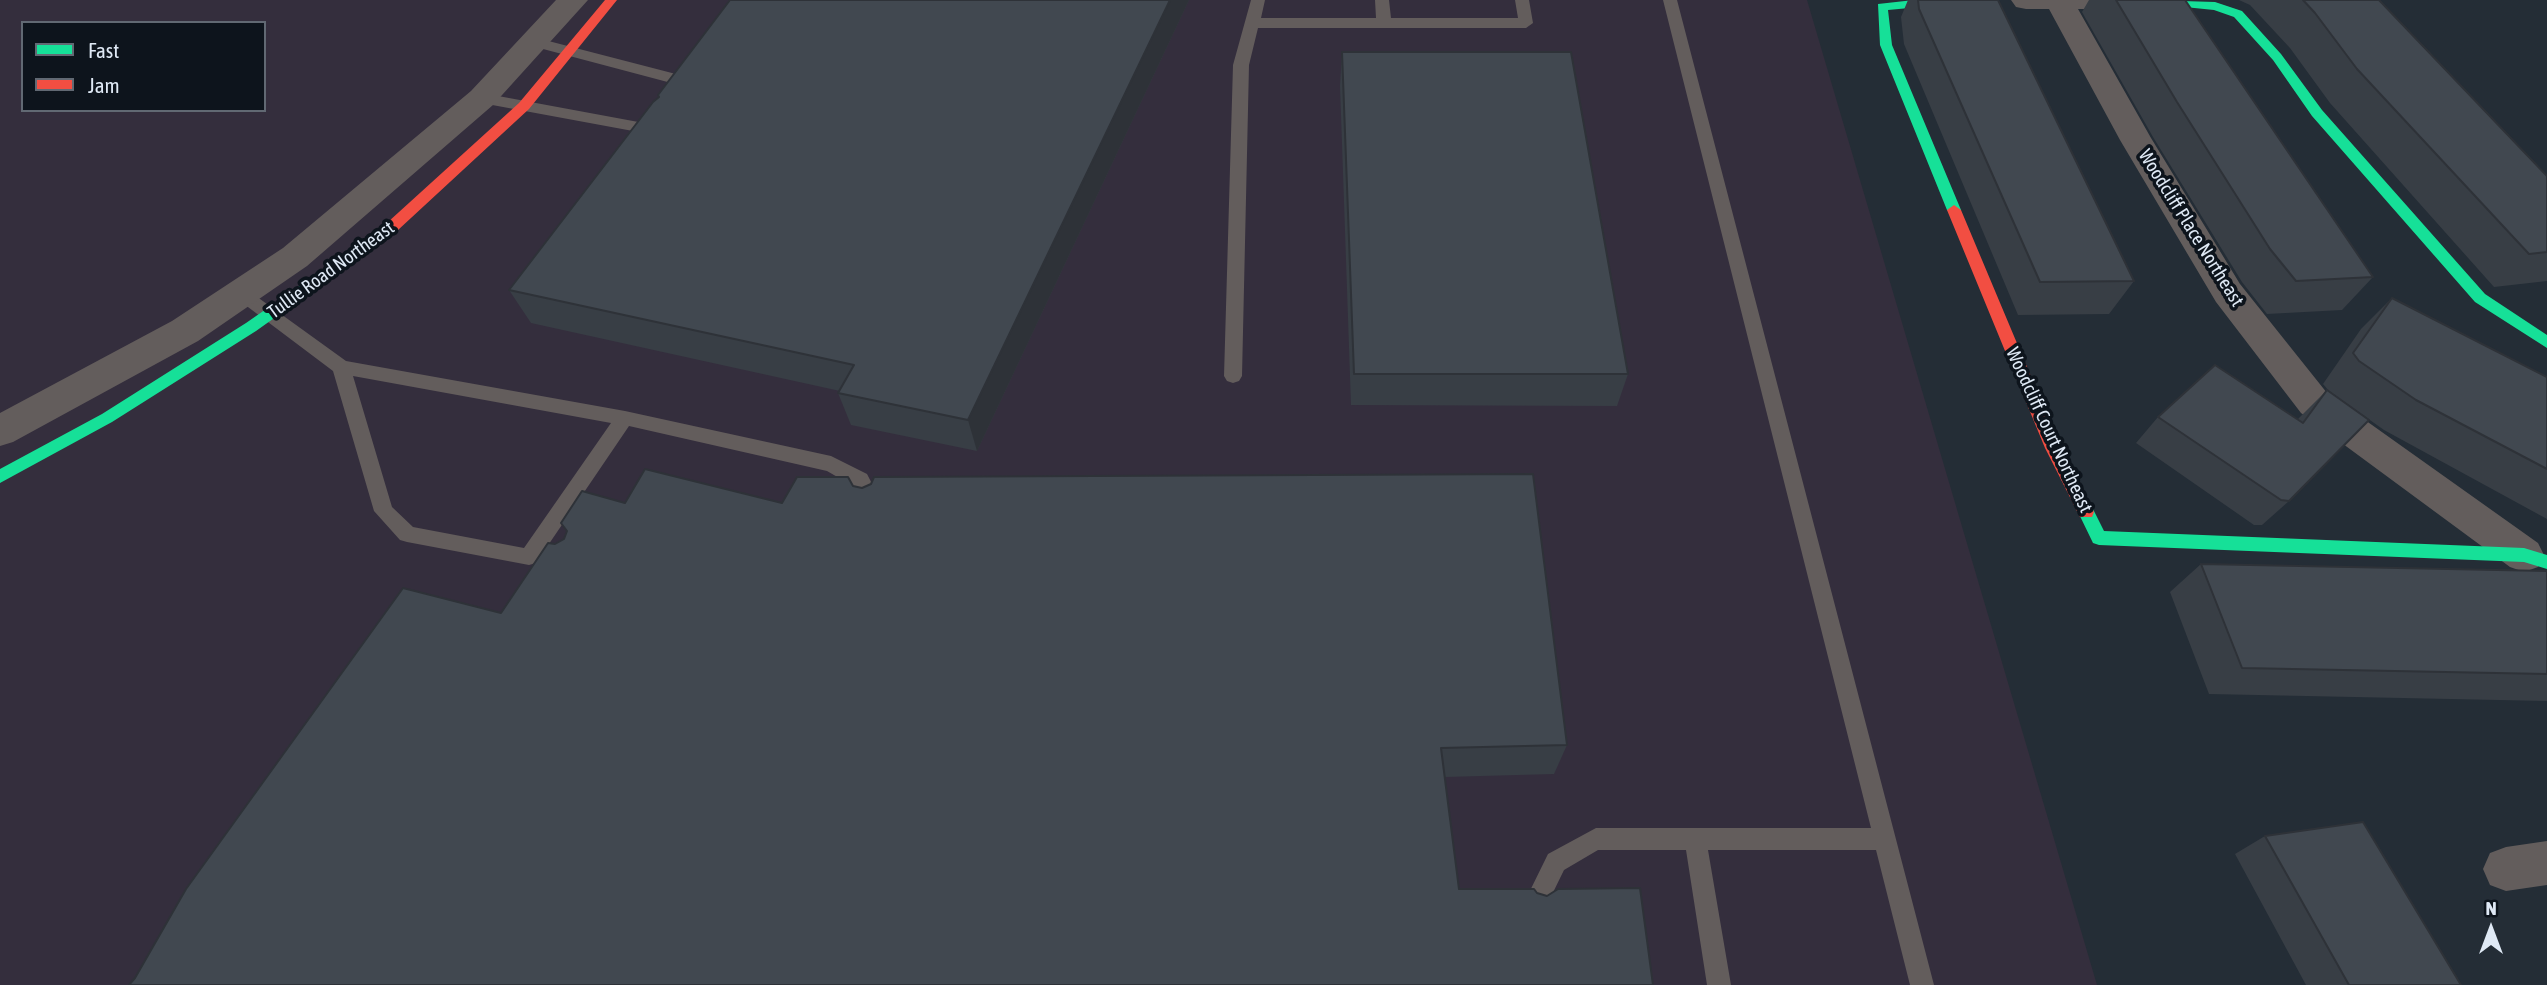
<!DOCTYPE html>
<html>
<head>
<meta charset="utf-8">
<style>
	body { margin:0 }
	#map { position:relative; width:2547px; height:985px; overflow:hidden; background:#242d36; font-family:"Asap Condensed",sans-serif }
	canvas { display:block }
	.legend { position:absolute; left:21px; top:21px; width:245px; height:91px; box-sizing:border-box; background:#0d141c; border:2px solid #616973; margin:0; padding:9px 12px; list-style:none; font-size:21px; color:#dfe9f5 }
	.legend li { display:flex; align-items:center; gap:14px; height:35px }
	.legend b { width:35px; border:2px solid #616973 }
	.north { position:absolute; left:2456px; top:894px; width:70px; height:70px; -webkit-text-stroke:5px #0d141c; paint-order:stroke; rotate:0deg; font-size:19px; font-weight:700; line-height:28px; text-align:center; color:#dfe9f5 }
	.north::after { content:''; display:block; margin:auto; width:24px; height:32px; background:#dfe9f5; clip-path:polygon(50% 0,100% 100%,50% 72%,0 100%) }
</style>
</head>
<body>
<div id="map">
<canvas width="2547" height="985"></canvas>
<ul class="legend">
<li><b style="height:9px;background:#16e098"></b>Fast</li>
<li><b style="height:9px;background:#f24e42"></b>Jam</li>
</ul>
<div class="north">N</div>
</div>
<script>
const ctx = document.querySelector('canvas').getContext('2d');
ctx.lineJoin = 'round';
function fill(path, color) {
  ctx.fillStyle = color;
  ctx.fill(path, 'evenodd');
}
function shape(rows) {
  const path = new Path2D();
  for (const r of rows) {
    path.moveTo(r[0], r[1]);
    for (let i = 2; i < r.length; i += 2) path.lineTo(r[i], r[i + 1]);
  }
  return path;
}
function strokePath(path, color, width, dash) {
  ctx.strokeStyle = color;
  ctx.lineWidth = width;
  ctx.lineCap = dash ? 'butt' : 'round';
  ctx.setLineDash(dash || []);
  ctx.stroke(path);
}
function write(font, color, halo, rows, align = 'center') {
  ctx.font = font + ' "Asap Condensed",sans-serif';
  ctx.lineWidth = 7;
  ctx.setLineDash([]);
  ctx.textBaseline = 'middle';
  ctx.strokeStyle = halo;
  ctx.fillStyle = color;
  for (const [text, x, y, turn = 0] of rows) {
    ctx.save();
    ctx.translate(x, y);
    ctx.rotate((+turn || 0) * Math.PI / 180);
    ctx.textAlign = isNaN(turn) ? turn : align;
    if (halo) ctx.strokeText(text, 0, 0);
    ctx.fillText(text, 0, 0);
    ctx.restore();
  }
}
fill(shape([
	[0,0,1807,0,2097,985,0,985],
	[23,23,264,23,264,110,23,110]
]), '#342e3d');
fill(shape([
	[1251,0,1265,0,1261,18,1376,18,1375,0,1389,0,1391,18,1518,18,1515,0,1529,0,1533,23,1526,28,1258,28,1249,65,1242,376,1239,381,1233,383,1227,381,1224,376,1233,65,1251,0],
	[1663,0,1677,0,1934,985,1910,985,1876,850,1708,850,1731,985,1707,985,1686,850,1598,850,1564,870,1542,915,1534,918,1526,915,1522,907,1548,854,1596,828,1871,828,1663,0],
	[533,37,699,80,702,84,694,89,528,45,525,42,533,37],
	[482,93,660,126,668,131,660,136,476,102,474,98,482,93],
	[242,286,346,361,625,411,831,456,867,474,885,509,882,515,875,517,868,515,853,486,827,471,629,426,536,563,529,565,407,542,400,540,374,511,333,371,236,298,233,293,236,288,242,286],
	[353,376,611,423,524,548,413,527,392,507,353,376]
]), '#635d5c');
fill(shape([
	[556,0,588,0,493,105,307,266,198,341,13,442,0,446,0,413,172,321,283,248,471,91,556,0],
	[2011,0,2156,0,2151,7,2141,9,2078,9,2151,138,2240,284,2327,393,2538,543,2544,555,2538,567,2524,572,2510,567,2301,413,2216,302,2120,140,2049,9,2026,9,2016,7,2011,0],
	[2547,841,2547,885,2506,891,2490,885,2483,869,2490,853,2506,847,2547,841]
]), '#635d5c');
fill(shape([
	[1914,0,1958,0,1952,4,1888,10,1892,45,1961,210,1954,215,1947,210,1880,45,1878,4,1914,0],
	[2149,0,2215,2,2242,11,2281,54,2322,110,2485,294,2547,335,2547,348,2475,302,2312,116,2273,60,2234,17,2214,10,2155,4,2149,0],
	[393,221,398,222,400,226,398,230,256,331,112,422,0,483,0,469,102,414,246,323,393,221],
	[2086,505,2092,507,2104,531,2524,548,2547,555,2547,569,2524,562,2099,545,2093,543,2078,512,2080,507,2086,505]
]), '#16e098');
fill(shape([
	[605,0,617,0,529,109,398,230,388,230,386,226,388,222,519,103,605,0],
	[1954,205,1961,210,2061,448,2094,512,2092,517,2080,517,2045,448,1947,210,1954,205]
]), '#f24e42');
fill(shape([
	[730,0,1189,0,977,451,851,425,838,393,840,391,531,323,509,290,659,97],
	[1908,0,1998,0,2134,281,2109,314,2018,315,1904,44,1901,17],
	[2089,0,2185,0,2373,277,2342,310,2267,314,2242,282,2153,137,2082,12],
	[2239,0,2379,0,2547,176,2547,281,2494,287,2330,103,2290,48,2250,5],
	[1342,52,1628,374,1617,406,1351,405,1340,86],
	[2392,298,2547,377,2547,519,2384,430,2329,391,2323,384,2361,329],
	[2327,390,2289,501,2262,525,2254,525,2136,443,2158,417,2298,419],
	[853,486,1567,745,1554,774,1445,777,1459,889,1537,893,1653,985,501,613,555,544,625,503,782,503],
	[2201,564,2547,571,2547,701,2209,694,2170,592],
	[2265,836,2461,985,2306,985,2235,854]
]), '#383e45');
fill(shape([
	[1170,0,1189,0,977,451,968,420]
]), '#2e3238');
const building = shape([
	[730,0,1170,0,968,420,838,393,854,365,509,290,653,102,659,97,658,95,730,0],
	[1918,0,1998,0,2134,281,2040,282,1919,9,1918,0],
	[2116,0,2185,0,2373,277,2296,281,2270,249,2177,102,2116,0],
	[2303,0,2379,0,2547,176,2547,252,2529,254,2357,69,2315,13,2303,0],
	[1342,52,1571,52,1628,374,1354,374,1342,52],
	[2392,298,2547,377,2547,469,2416,400,2359,361,2353,353,2392,298],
	[2215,365,2303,423,2327,390,2369,420,2289,501,2281,500,2158,417,2215,365],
	[645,469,782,503,797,477,848,477,853,486,862,488,871,484,874,477,1533,474,1567,745,1441,748,1459,889,1534,889,1537,893,1547,896,1558,889,1640,888,1653,985,129,985,135,978,186,889,403,588,501,613,548,543,555,544,564,539,567,531,561,523,582,491,625,503,645,469],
	[2201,564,2547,571,2547,674,2242,668,2201,564],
	[2363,822,2461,985,2349,985,2265,836,2363,822]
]);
fill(building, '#414850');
strokePath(building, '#2e3238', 2);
write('19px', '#dfe9f5', '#0d141c', [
	["Woodcliff Place Northeast",2191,228,58],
	["Tullie Road Northeast",331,270,-36],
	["Woodcliff Court Northeast",2049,430,65]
]);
</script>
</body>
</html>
